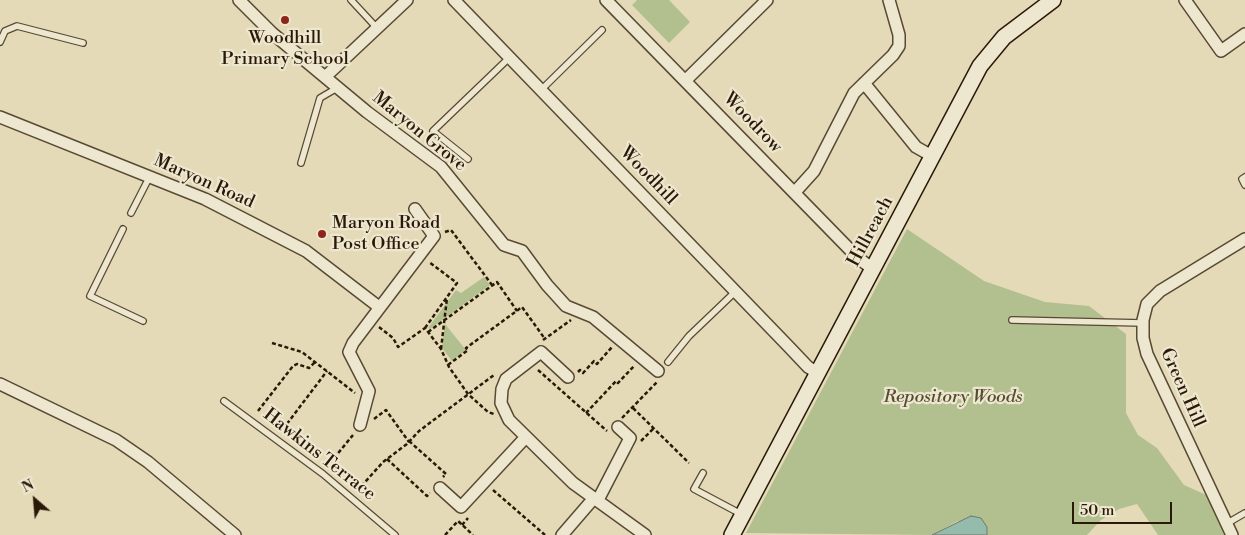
<!DOCTYPE html>
<html>
<head>
<meta charset="utf-8">
<style>
	body { margin:0 }
	#map { position:relative; width:1245px; height:535px; overflow:hidden; background:#e4dab7; font-family:"Libre Bodoni",serif }
	canvas { display:block }
	.north { position:absolute; left:10px; top:475px; width:50px; height:50px; -webkit-text-stroke:4px #ede7d0; paint-order:stroke; rotate:333deg; font-size:14px; font-weight:700; line-height:20px; text-align:center; color:#2b1908 }
	.north::after { content:''; display:block; margin:auto; width:18px; height:22px; background:#2b1908; clip-path:polygon(50% 0,100% 100%,50% 72%,0 100%) }
	.scale { position:absolute; left:1072px; top:502px; width:100px; height:22px; box-sizing:border-box; border:2px solid #2b1908; border-top:0; padding-left:6px; font-size:15px; line-height:18px; white-space:nowrap; color:#2b1908; -webkit-text-stroke:4px #ede7d0; paint-order:stroke }
</style>
</head>
<body>
<div id="map">
<canvas width="1245" height="535"></canvas>
<div class="north">N</div>
<div class="scale">50 m</div>
</div>
<script>
const ctx = document.querySelector('canvas').getContext('2d');
ctx.lineJoin = 'round';
function fill(path, color) {
  ctx.fillStyle = color;
  ctx.fill(path, 'evenodd');
}
function shape(rows) {
  const path = new Path2D();
  for (const r of rows) {
    path.moveTo(r[0], r[1]);
    for (let i = 2; i < r.length; i += 2) path.lineTo(r[i], r[i + 1]);
  }
  return path;
}
function strokePath(path, color, width, dash) {
  ctx.strokeStyle = color;
  ctx.lineWidth = width;
  ctx.lineCap = dash ? 'butt' : 'round';
  ctx.setLineDash(dash || []);
  ctx.stroke(path);
}
function write(font, color, halo, rows, align = 'center') {
  ctx.font = font + ' "Libre Bodoni",serif';
  ctx.lineWidth = 4.5;
  ctx.setLineDash([]);
  ctx.textBaseline = 'middle';
  ctx.strokeStyle = halo;
  ctx.fillStyle = color;
  for (const [text, x, y, turn = 0] of rows) {
    ctx.save();
    ctx.translate(x, y);
    ctx.rotate((+turn || 0) * Math.PI / 180);
    ctx.textAlign = isNaN(turn) ? turn : align;
    if (halo) ctx.strokeText(text, 0, 0);
    ctx.fillText(text, 0, 0);
    ctx.restore();
  }
}
fill(shape([
	[637,0,669,0,690,22,669,43,632,5],
	[907,229,984,281,1045,302,1089,306,1126,334,1126,413,1138,435,1157,448,1184,485,1213,498,1232,535,1158,535,1137,504,1119,509,1101,520,1087,535,987,535,987,527,958,521,932,535,746,533],
	[484,277,490,285,430,329,428,328,456,290,461,293],
	[445,324,466,350,452,361,442,348]
]), '#b2c090');
const water = shape([
	[971,516,981,518,987,527,987,535,932,535,971,516]
]);
fill(water, '#95bbac');
strokePath(water, '#6b7a6a', 1);
const service = shape([
	[351,0,377,28],
	[0,42,5,31,17,26,83,43],
	[540,91,602,30],
	[468,159,433,131,509,58],
	[301,163,320,98,337,88],
	[1245,177,1242,179,1245,185],
	[131,213,150,176],
	[123,229,90,296,143,321],
	[1012,320,1143,323],
	[668,362,689,336,735,292],
	[224,401,323,474,395,535],
	[703,473,694,489,741,514],
	[1226,524,1245,513]
]);
const minor = shape([
	[239,0,272,33,367,112,441,167,504,245,522,251,547,285,566,306,593,317,658,371],
	[454,0,790,348,808,367,818,373],
	[606,0,858,258,873,269],
	[1185,0,1221,51,1245,34],
	[325,77,407,0],
	[686,80,767,0],
	[864,83,916,147,932,156],
	[0,117,205,199,240,217,306,251,379,307],
	[795,192,814,171,854,93,893,55,899,46,899,35,889,0],
	[568,377,541,352,506,379,502,389,501,403,509,420,573,483,645,535],
	[0,384,116,440,148,462,235,535],
	[360,425,369,391,349,352,353,343,434,236,415,209],
	[440,488,461,507,525,438],
	[598,500,630,438,618,427],
	[562,535,594,498],
	[1232,535,1147,354,1143,338,1143,320,1147,304,1160,291,1245,239]
]);
const secondary = shape([
	[732,535,980,66,1004,37,1053,0]
]);
strokePath(service, '#594934', 8);
strokePath(minor, '#594934', 14);
strokePath(secondary, '#2b1908', 18);
strokePath(shape([
	[445,232,451,230,492,285],
	[379,327,393,338,398,347,425,328,441,349,449,367,468,394,488,412,494,414],
	[425,328,457,283,429,262],
	[428,332,497,282,517,311],
	[543,340,571,320],
	[272,343,302,352,355,393],
	[441,349,447,298],
	[448,365,468,350,466,348,522,307,545,339],
	[538,370,607,431],
	[578,372,580,370,583,373,594,361,597,364,612,347],
	[633,408,689,463],
	[258,411,293,366,297,364,309,368,315,362],
	[586,413,616,381,618,383,635,365],
	[622,418,657,382],
	[374,419,386,410,409,442],
	[283,429,327,371],
	[409,441,446,474,443,477],
	[641,441,654,428],
	[387,459,427,496,430,493],
	[330,463,353,435],
	[493,490,545,535],
	[357,491,383,462,407,444,419,431,494,375],
	[462,525,468,518],
	[445,535,458,521,473,535]
]), '#2b1908', 2.5, [4, 2.5]);
strokePath(service, '#ede7d0', 5.5);
strokePath(minor, '#ede7d0', 11);
strokePath(secondary, '#ede7d0', 15);
for (const [x, y, r, color] of [
	[285,20,5,"#8f2418"],
	[322,234,5,"#8f2418"]
]) {
  const dot = new Path2D();
  dot.arc(x, y, r, 0, 2 * Math.PI);
  ctx.fillStyle = color;
  ctx.fill(dot);
  strokePath(dot, '#ede7d0', 2);
}
write('18px', '#2b1908', '#ede7d0', [
	["Woodhill",285,39],
	["Primary School",285,60],
	["Maryon Road",332,224,"left"],
	["Post Office",332,245,"left"]
]);
write('18px', '#2b1908', '#ede7d0', [
	["Woodrow",752,123,46],
	["Maryon Grove",419,132,39],
	["Woodhill",648,176,46],
	["Maryon Road",204,182,24],
	["Hillreach",871,232,-62],
	["Green Hill",1182,388,66],
	["Hawkins Terrace",319,455,38]
]);
write('italic 18px', '#544b31', '#ede7d0', [
	["Repository Woods",953,398]
]);
</script>
</body>
</html>
